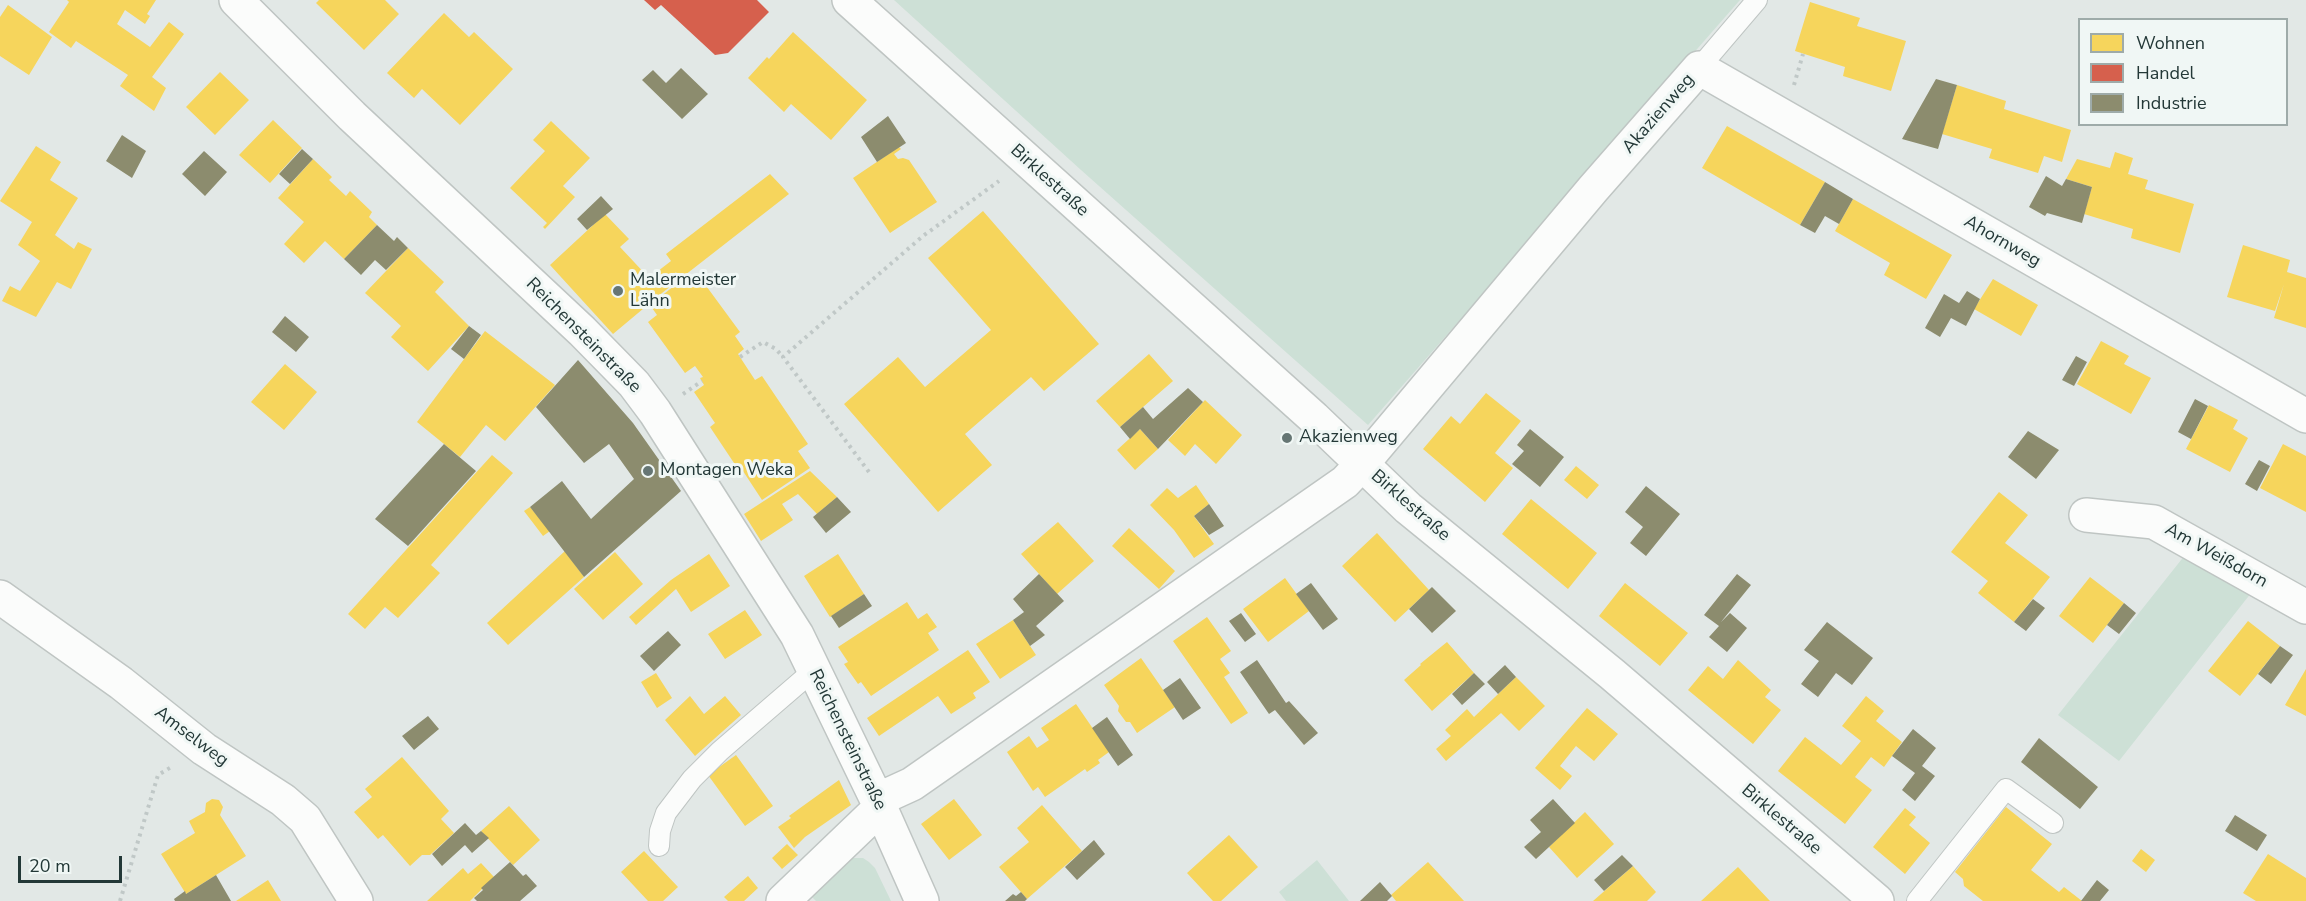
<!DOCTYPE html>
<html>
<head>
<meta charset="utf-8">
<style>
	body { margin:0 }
	#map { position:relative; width:2306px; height:901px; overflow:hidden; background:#e2e8e6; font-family:"Nunito Sans",sans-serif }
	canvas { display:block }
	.legend { position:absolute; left:2078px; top:18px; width:210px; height:108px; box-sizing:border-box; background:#f0f7f5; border:2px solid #9eaba9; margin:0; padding:8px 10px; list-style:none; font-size:18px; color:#233837 }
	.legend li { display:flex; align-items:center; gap:12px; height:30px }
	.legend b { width:30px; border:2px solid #9eaba9 }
	.scale { position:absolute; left:18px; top:856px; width:104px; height:27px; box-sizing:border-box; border:3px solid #233837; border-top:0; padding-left:8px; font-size:18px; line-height:21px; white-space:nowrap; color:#233837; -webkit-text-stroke:4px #f0f7f5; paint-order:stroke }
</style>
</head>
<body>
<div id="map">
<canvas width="2306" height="901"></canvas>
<ul class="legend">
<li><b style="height:16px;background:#f6d55c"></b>Wohnen</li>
<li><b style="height:16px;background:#d6604d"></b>Handel</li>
<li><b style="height:16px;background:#8c8c6e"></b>Industrie</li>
</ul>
<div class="scale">20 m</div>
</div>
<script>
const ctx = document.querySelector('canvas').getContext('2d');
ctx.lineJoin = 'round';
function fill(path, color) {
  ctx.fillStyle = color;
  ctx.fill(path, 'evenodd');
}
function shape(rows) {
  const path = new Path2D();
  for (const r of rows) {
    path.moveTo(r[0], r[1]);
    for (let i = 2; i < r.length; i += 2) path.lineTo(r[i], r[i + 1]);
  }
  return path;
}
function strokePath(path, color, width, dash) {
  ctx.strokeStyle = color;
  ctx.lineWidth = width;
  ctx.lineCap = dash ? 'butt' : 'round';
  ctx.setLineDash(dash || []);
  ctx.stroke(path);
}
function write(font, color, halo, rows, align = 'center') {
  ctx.font = font + ' "Nunito Sans",sans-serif';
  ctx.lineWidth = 6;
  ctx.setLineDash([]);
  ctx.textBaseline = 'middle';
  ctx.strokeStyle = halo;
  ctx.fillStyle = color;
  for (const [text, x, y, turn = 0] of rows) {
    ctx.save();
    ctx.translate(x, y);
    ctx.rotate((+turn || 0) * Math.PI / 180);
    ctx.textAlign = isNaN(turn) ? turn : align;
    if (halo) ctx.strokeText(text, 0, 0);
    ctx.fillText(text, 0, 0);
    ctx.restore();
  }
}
fill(shape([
	[894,0,1740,0,1368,425,1081,170],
	[2189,550,2255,588,2119,761,2058,715],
	[850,858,863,858,869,862,875,868,891,901,816,901,810,895],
	[1317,860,1349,901,1286,901,1279,892]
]), '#cde0d6');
fill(shape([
	[67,0,156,0,147,14,150,16,145,24,125,10,117,24,150,47,169,22,184,34,152,77,166,88,154,111,120,86,128,75,76,41,71,48,49,32,69,2],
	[319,0,385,0,399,14,364,50,316,3],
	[1810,2,1860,18,1857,26,1906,41,1891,91,1843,76,1845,67,1795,51],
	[8,5,52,37,29,75,0,56,0,17],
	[444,13,469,37,474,32,513,69,460,125,422,89,414,98,387,73],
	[793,32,867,100,831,140,791,104,784,112,748,78,767,57,769,59],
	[220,72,249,100,215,135,186,107],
	[1957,85,2006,101,2004,109,2071,130,2062,162,2044,156,2038,173,1989,158,1992,149,1942,134],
	[273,120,302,148,270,183,239,155],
	[551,121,590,158,563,186,575,197,545,229,543,227,547,223,510,188,545,151,533,140],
	[1727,126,1825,182,1800,225,1702,168],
	[36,146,61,162,50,180,78,198,55,235,74,249,78,242,92,249,71,289,57,282,36,317,2,301,10,286,20,291,40,261,18,245,32,222,0,201],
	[899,147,901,149,894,154,898,159,903,158,909,160,937,202,890,233,853,178],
	[2115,152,2133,158,2128,174,2148,180,2145,189,2194,204,2180,253,2131,238,2133,229,2084,214,2092,187,2066,179,2077,159,2110,168],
	[313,159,332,177,329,180,346,196,350,191,372,212,369,217,377,225,344,259,325,241,304,263,284,244,304,222,278,198],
	[770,174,789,194,662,293,613,334,550,265,605,214,629,239,620,247,649,278,671,261,666,254],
	[1853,199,1952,255,1926,299,1884,275,1890,263,1835,231],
	[983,211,1099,344,1044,391,1031,377,965,434,992,465,938,512,844,404,898,357,925,387,991,330,928,258],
	[2243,245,2290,260,2287,272,2306,278,2306,328,2274,318,2284,284,2275,311,2227,297],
	[408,248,444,282,435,292,469,326,428,371,391,337,401,326,365,293],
	[689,274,699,287,704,283,740,332,735,336,744,349,738,354,755,380,762,376,808,444,798,451,810,468,762,500,741,468,738,469,710,427,715,423,694,392,704,385,700,378,703,377,695,366,685,373,648,322,657,315,650,305],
	[1993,279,2038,305,2021,336,1974,309],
	[485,331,555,385,505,441,486,425,460,457,417,422],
	[2101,341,2129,356,2124,364,2151,378,2131,414,2077,384],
	[1149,354,1173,381,1120,427,1096,401],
	[285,364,317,392,284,430,251,402],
	[1486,393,1521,421,1495,453,1513,468,1485,502,1423,449,1451,416,1460,424],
	[1205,400,1242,435,1216,464,1195,444,1185,456,1168,440],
	[2209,405,2238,420,2233,429,2248,438,2230,472,2186,449],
	[1140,429,1158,449,1135,470,1117,450],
	[2283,444,2306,456,2306,512,2260,488],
	[492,455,513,473,431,565,440,573,398,618,385,607,365,629,348,614],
	[1576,466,1599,485,1587,499,1564,480],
	[810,471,837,497,817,514,798,494,782,504,793,520,761,541,744,514],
	[1196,485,1209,504,1194,516,1214,544,1194,558,1174,530,1150,505,1167,488,1178,498],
	[1999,492,2028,515,2005,543,2050,577,2014,622,1978,593,1988,581,1951,552],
	[1531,499,1597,553,1568,589,1502,534],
	[530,507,550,531,543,536,524,511],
	[1058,522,1094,561,1057,594,1021,554],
	[1129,528,1175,571,1159,589,1112,546],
	[1377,533,1429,590,1395,622,1342,566],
	[565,551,584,577,508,645,487,623],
	[615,552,643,584,603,620,574,589],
	[709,554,730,586,691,612,676,589,636,625,629,617,671,580],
	[838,554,864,594,830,617,804,576],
	[2090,577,2124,603,2093,643,2059,616],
	[1285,578,1309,611,1268,642,1243,609],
	[1625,583,1688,633,1660,666,1599,616],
	[907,602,918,619,927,613,937,627,928,633,939,650,871,696,861,682,858,684,844,664,848,662,838,647],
	[745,610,762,635,725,659,708,634],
	[1207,617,1231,651,1220,659,1230,673,1224,677,1248,713,1231,724,1173,641],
	[1013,620,1036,655,1000,679,976,644],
	[2248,621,2280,646,2240,696,2208,671],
	[1447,642,1474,673,1432,711,1404,680,1421,665,1420,664],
	[968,650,990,682,973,693,976,698,951,714,938,696,879,736,867,718],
	[1141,658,1175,707,1137,733,1130,722,1126,722,1118,711,1119,706,1104,685],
	[1738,660,1771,690,1765,697,1781,710,1753,744,1688,690,1708,666,1723,679],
	[2306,669,2306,716,2285,705],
	[656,673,672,698,657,708,641,682],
	[1516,677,1545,706,1519,731,1501,713,1446,761,1436,749,1451,736,1445,730,1467,709,1474,717],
	[690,696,704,714,725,696,741,715,695,756,665,720],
	[1866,696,1884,711,1876,721,1902,742,1884,767,1871,757,1855,777,1872,790,1845,824,1778,771,1805,737,1841,765,1861,741,1842,726],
	[1076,704,1109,752,1098,760,1100,763,1087,772,1085,769,1045,797,1038,787,1033,791,1007,752,1029,736,1037,748,1049,740,1041,728],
	[1587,708,1618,734,1594,761,1576,746,1560,766,1572,776,1560,790,1535,768],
	[736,755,773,806,745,826,708,775],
	[402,757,449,811,441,819,454,833,430,855,422,855,410,866,383,835,378,839,354,812,372,797,365,789],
	[839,780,851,805,805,837,794,848,778,827,791,818,789,816],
	[212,799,219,800,223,807,220,815,246,856,186,894,161,854,195,833,189,821,205,812,206,803],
	[954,799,982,835,949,860,921,824],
	[1042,805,1082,851,1027,899,999,867,1029,842,1017,828],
	[509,806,540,840,513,865,481,831],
	[2006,807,2052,844,2031,870,2059,892,2064,887,2082,901,1983,901,1964,886,1963,879,1955,872],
	[1905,808,1916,817,1909,825,1930,843,1905,874,1873,847],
	[1585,812,1614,844,1577,878,1549,847],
	[1229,835,1258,867,1221,901,1213,901,1187,873],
	[787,844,798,855,782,869,772,858],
	[2141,849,2155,860,2146,872,2132,861],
	[644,851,678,887,663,901,648,901,621,872],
	[2268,854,2306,878,2306,901,2256,901,2243,893],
	[1428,862,1464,901,1396,901,1392,896,1391,895],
	[481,863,494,877,470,901,427,901,463,868,468,874],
	[1633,866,1656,892,1647,901,1593,901],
	[1738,867,1770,901,1701,901],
	[748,876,758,888,744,901,728,901,724,897],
	[268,880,281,901,236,901]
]), '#f6d55c');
fill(shape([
	[644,0,757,0,769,12,728,53,715,55,661,5,655,10]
]), '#d6604d');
fill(shape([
	[681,68,708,94,682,119,642,80,653,70,666,83],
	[1936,79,1957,85,1938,149,1902,139],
	[888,116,906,143,877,162,861,137],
	[122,135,146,151,132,178,106,161],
	[302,149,313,159,290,184,279,174],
	[204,151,227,172,205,196,182,174],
	[2046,176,2062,186,2066,179,2092,187,2082,223,2047,213,2045,216,2029,207],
	[1825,182,1853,199,1839,224,1825,216,1815,233,1800,225],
	[601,196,613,209,587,230,577,219],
	[377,225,394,241,397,237,408,248,386,270,375,260,361,275,344,259],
	[1967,291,1980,299,1966,326,1951,318,1940,337,1925,328,1944,294,1959,303],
	[285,316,309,337,296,352,272,332],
	[469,326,481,335,464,359,451,349],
	[2076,356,2087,362,2074,386,2062,380],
	[578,360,633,423,681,491,584,577,530,507,562,481,591,519,634,479,609,444,584,463,536,407],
	[1188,388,1203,402,1158,449,1140,429,1130,439,1120,427,1143,407,1153,419],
	[2195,399,2208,406,2191,439,2178,432],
	[1530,429,1564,457,1540,487,1512,464,1524,451,1517,445],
	[2028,431,2059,450,2036,479,2008,457],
	[444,444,476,471,408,546,375,519],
	[2259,460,2270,466,2257,491,2245,484],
	[1646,486,1680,514,1646,556,1630,543,1643,527,1625,512],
	[837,497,851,512,826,533,813,517],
	[1209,504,1224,526,1209,535,1194,516],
	[1039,574,1064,601,1036,626,1045,635,1030,646,1013,620,1024,612,1013,599],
	[1737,574,1751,585,1721,622,1730,613,1747,628,1727,652,1709,637,1719,626,1704,615],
	[1311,583,1338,619,1323,630,1296,594],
	[1432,587,1456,611,1432,633,1409,609],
	[864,594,872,606,839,628,831,616],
	[2033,599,2045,608,2026,631,2014,622],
	[2124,603,2136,613,2119,634,2107,625],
	[1241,613,1256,634,1245,642,1229,621],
	[1827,622,1873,658,1852,685,1836,673,1818,697,1801,684,1819,661,1804,650],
	[668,631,681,645,654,671,640,656],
	[2280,646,2293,655,2271,684,2258,674],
	[1257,660,1286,703,1289,701,1318,733,1304,745,1275,710,1269,714,1240,672],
	[1505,665,1516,677,1498,694,1487,682],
	[1474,673,1485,684,1462,705,1452,694],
	[1180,678,1201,708,1183,720,1163,690],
	[428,716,439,729,414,750,402,736],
	[1107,717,1133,755,1118,766,1092,728],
	[1913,729,1936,748,1922,766,1935,776,1915,801,1902,790,1915,773,1892,756],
	[2039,738,2098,787,2080,809,2021,762],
	[1553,799,1575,823,1536,859,1524,847,1541,832,1530,820],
	[2235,815,2267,835,2257,851,2225,831],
	[465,823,476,835,481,831,489,838,472,853,465,845,442,866,432,854],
	[1094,840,1105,854,1077,880,1065,867],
	[1622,855,1633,866,1604,891,1594,880],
	[510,862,523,876,526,874,537,886,520,901,477,901,474,898,483,890,481,888],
	[216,875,231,901,175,901,174,899,185,891,186,894],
	[2097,880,2109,890,2100,901,2081,901],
	[1380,882,1392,896,1387,901,1360,901],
	[1021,892,1027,899,1025,901,1005,901,1013,894,1016,896]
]), '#8c8c6e');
const service = shape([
	[1699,68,1757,0],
	[659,846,660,831,666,813,692,779,720,751,814,670],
	[1917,901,2006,789,2053,823]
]);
const minor = shape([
	[236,0,352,116,582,331,634,384,655,412,797,635,877,800,922,901],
	[2086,515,2154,522,2306,607],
	[0,597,121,683,204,749,283,800,305,819,356,901],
	[877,800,912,784,1345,482,1362,464,1593,189,1699,68,2306,416],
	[783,901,880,808]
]);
const tertiary = shape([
	[849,0,1314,418,1408,508,1612,674,1877,901]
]);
strokePath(service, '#bfc5c3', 22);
strokePath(minor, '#bfc5c3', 36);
strokePath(tertiary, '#bfc5c3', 36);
strokePath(shape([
	[1794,85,1803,54],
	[740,357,763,342,776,349,783,357],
	[683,394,702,381],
	[869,472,783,357,923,236,999,181],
	[120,901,158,775,173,766]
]), '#c0c8c7', 4, [3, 4.5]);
strokePath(service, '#fbfcfb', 20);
strokePath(minor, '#fbfcfb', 33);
strokePath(tertiary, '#fbfcfb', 33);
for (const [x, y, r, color] of [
	[618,291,6,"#667674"],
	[1287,438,6,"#667674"],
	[648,471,6,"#667674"]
]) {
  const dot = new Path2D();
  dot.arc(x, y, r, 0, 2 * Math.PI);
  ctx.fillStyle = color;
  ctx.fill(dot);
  strokePath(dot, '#f0f7f5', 2);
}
write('18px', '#233837', '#f0f7f5', [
	["Akazienweg",1659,114,-49],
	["Birklestraße",1049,181,42],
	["Ahornweg",2002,242,30],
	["Reichensteinstraße",583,336,45],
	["Birklestraße",1410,506,41],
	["Am Weißdorn",2216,556,29],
	["Amselweg",191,737,37],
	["Reichensteinstraße",847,740,64],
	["Birklestraße",1781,820,40]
]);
write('18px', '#233837', '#f0f7f5', [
	["Malermeister",630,281],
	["Lähn",630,302],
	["Akazienweg",1299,438],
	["Montagen Weka",660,471]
], 'left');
</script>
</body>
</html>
